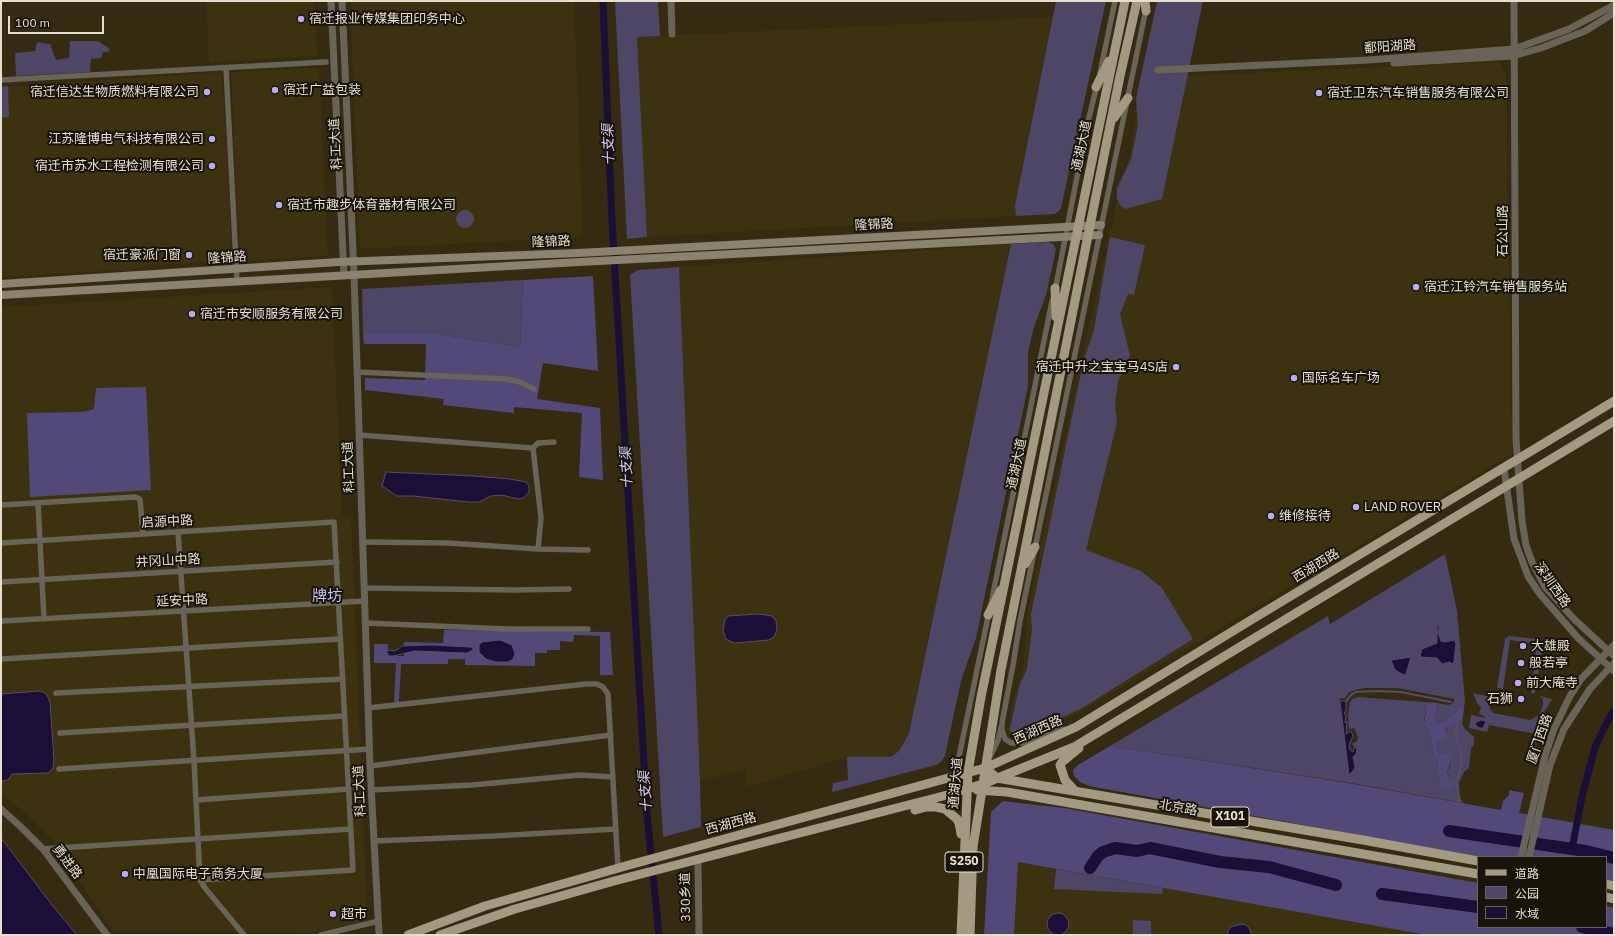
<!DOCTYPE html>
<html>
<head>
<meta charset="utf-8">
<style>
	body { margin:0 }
	#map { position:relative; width:1615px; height:936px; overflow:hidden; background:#342b11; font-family:"IBM Plex Sans","Noto Sans SC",sans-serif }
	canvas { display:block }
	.frame { position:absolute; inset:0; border:2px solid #e4dfcf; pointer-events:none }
	.legend { position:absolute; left:1477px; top:856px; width:130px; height:72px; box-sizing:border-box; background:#181409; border:1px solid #6a6558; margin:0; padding:5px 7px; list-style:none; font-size:12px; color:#e4dfcf }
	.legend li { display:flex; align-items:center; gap:8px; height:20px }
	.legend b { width:20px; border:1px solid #6a6558 }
	.scale { position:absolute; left:8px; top:16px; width:96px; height:18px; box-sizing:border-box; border:2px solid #e4dfcf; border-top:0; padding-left:5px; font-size:12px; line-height:14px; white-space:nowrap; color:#e4dfcf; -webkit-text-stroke:3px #181409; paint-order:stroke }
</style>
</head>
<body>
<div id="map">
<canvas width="1615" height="936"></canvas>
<div class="frame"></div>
<ul class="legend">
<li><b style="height:5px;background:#a39a82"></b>道路</li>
<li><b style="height:11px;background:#4d4667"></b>公园</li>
<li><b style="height:11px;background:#1b0e38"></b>水域</li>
</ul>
<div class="scale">100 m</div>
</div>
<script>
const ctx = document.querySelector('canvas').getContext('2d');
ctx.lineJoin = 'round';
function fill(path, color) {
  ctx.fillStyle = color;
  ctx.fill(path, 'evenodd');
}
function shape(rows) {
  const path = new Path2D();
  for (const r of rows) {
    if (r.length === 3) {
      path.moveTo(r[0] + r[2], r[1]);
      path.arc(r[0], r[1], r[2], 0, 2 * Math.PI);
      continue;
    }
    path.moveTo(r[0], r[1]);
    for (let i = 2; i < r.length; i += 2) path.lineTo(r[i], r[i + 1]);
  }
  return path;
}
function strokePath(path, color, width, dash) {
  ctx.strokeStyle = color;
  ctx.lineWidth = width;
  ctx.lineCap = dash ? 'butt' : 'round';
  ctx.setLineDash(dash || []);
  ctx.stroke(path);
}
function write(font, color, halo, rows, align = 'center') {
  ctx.font = font + ' "IBM Plex Sans","Noto Sans SC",sans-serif';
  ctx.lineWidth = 4;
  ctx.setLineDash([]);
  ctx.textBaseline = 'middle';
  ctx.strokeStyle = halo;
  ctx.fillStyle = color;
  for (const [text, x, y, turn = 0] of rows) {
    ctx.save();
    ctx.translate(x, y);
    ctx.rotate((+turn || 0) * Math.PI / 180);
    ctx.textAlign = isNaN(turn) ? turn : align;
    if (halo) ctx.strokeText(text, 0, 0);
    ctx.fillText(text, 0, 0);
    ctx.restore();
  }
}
fill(shape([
	[206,1,315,1,317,56,209,62],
	[350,1,574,1,583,237,360,249],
	[1053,17,1015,205,1016,216,647,237,637,37],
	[1497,62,1502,65,1506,76,1512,454,1075,715,1025,737,1013,737,1009,734,1008,727,1013,698,1023,669,1028,612,1042,541,1119,192,1131,152,1135,120,1138,78],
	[319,68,328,256,240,261,231,72],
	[222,72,232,259,230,261,142,266,142,269,1,277,1,87],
	[1011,244,909,733,899,751,891,758,847,757,747,787,745,770,700,781,679,267],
	[332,287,342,516,351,516,367,913,363,919,359,923,314,932,113,931,50,838,21,809,1,793,1,307],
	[1018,862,1427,935,1014,935]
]), '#3c320f');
fill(shape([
	[615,1,658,1,660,36,637,37,647,237,627,239],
	[1056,1,1106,1,1061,208,1058,212,1054,214,1016,216,1015,205],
	[1157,1,1203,1,1162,199,1125,209,1120,205,1117,199,1117,188,1131,159,1138,125,1136,99],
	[70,41,98,41,110,49,108,52,103,52,101,58,91,59,90,72,16,76,15,53,35,51,37,42,50,44,56,60,69,58],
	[8,86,9,117,1,118,1,87],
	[465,219,9],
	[1110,237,1145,245,1134,295,1128,294,1120,314,1130,356,1126,366,1118,381,1115,405,1117,422,1086,550,1141,571,1162,588,1193,639,1082,708,1024,736,1015,736,1011,734,1010,729,1019,687,1027,669,1032,629,1031,614,1084,359,1094,330],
	[1048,242,1053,244,1056,249,1055,254,1046,295,1034,327,1028,352,1028,386,981,614,976,638,961,681,945,756,941,762,936,765,832,792,833,783,848,780,847,757,891,757,899,751,909,733,1011,244],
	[679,267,700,781,701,827,663,837,630,275,638,270],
	[523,280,520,347,438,334,363,334,362,289],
	[1445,554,1457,611,1465,701,1464,708,1459,708,1445,721,1438,722,1434,719,1438,705,1437,703,1448,705,1453,703,1455,699,1397,688,1364,688,1355,690,1348,693,1345,698,1339,699,1350,774,1355,767,1353,757,1356,754,1357,749,1352,744,1357,741,1358,737,1354,728,1349,729,1348,716,1350,702,1352,699,1358,697,1425,702,1426,709,1424,720,1429,729,1434,757,1437,759,1439,785,1450,780,1447,772,1450,766,1451,754,1440,754,1437,750,1439,741,1447,730,1446,726,1451,727,1463,719,1462,724,1465,729,1474,737,1474,745,1471,748,1469,768,1464,772,1459,783,1460,797,1463,803,1351,783,1110,746,1328,616,1330,624],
	[1509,636,1538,639,1543,643,1535,693,1531,693,1537,644,1510,640,1503,689,1497,688,1505,639],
	[1473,693,1491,697,1490,709,1493,713,1530,720,1539,715,1543,705,1543,699,1540,696,1552,699,1542,715,1536,734,1489,725,1487,732,1469,728,1471,715,1486,718,1479,713,1481,707,1477,703],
	[1056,869,1163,888,1162,894,1054,889],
	[1133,920,1151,921,1151,935,1133,935]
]), '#4d4667');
fill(shape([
	[593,276,598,371,543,363,537,399,600,408,603,480,579,477,582,413,514,407,514,413,443,405,444,399,365,390,365,378,425,380,426,344,364,344,363,334,438,334,520,347,523,280],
	[146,387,151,490,30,497,27,413,83,412,94,409,96,388],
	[444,630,610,632,613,675,600,675,600,636,574,635,573,642,560,641,560,650,547,650,547,653,535,653,535,666,465,665,465,659,448,659,448,664,401,664,399,702,394,702,396,663,374,663,374,644,388,644,388,656,404,656,404,642,443,643],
	[1425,702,1437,703,1438,704,1434,719,1438,722,1445,721,1459,708,1464,708,1463,719,1451,727,1446,727,1446,737,1444,742,1439,741,1438,745,1437,750,1440,754,1451,754,1451,760,1447,772,1450,780,1455,785,1447,791,1442,790,1439,785,1437,759,1434,757,1429,729,1424,725,1426,709],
	[1110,746,1348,783,1501,810,1503,801,1509,795,1509,790,1524,793,1519,813,1614,830,1614,881,1606,880,1606,857,1480,857,1089,786,1080,782,1074,776,1073,770,1078,765],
	[1003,801,1064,808,1478,883,1478,927,1606,927,1606,906,1614,908,1614,935,1427,935,1018,862,1014,935,984,935,991,812]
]), '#534979');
const water = shape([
	[386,472,474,476,510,479,526,482,529,486,529,492,524,498,518,499,502,495,491,496,479,502,469,502,413,496,397,496,382,486,386,472],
	[759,614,772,616,776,621,777,629,774,637,769,640,734,643,726,639,723,630,725,620,728,616,759,614],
	[1440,625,1438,632,1441,641,1445,642,1454,640,1456,643,1454,662,1452,664,1450,662,1442,664,1437,658,1420,657,1422,649,1437,643,1437,627,1440,625],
	[500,640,512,645,515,654,513,659,508,662,496,662,486,659,479,652,479,645,482,642,500,640],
	[430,645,470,647,473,648,473,650,467,653,415,651,393,656,389,656,387,652,387,650,395,651,402,646,430,645],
	[1411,657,1406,674,1404,675,1395,670,1391,660,1411,657],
	[39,691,43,692,47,695,50,702,54,760,53,768,48,773,12,774,8,780,1,781,1,694,39,691],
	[1340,701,1346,701,1346,709,1344,714,1346,714,1345,723,1347,721,1346,734,1351,731,1353,736,1349,745,1350,750,1353,752,1355,747,1357,749,1356,754,1353,757,1355,767,1353,771,1349,775,1340,701],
	[1479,721,1481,720,1489,722,1486,722,1483,728,1479,728,1475,724,1476,722,1479,721],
	[1,838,52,905,77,935,1,935,1,838],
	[1058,924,11],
	[1241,924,1246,925,1249,928,1252,935,1228,935,1228,931,1231,927,1241,924]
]);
fill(water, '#1b0e38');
strokePath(water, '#574d65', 1);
strokePath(shape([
	[1346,701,1352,694,1356,692,1377,691,1401,692,1451,702],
	[1449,831,1458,806,1459,799,1456,781,1460,770,1462,757,1456,737,1456,731,1460,711]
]), '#574d65', 2);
strokePath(shape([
	[603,1,612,222,647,814,659,935],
	[1572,849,1582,797,1595,747,1609,718,1614,711]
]), '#1b0e38', 7);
strokePath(shape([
	[1449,831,1586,851,1614,858],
	[1090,868,1098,856,1103,852,1115,848,1137,851,1150,848,1220,862,1269,867,1336,885],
	[1382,894,1478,907],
	[1582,927,1614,934]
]), '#1b0e38', 12);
strokePath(shape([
	[226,68,237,281],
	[1100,73,1115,1],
	[1,80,326,62],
	[1055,291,1086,130,1097,85],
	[357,372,507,379,520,382,534,389],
	[359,435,533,448,538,443,554,442],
	[533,448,541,518,538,549],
	[38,503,44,619],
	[1,505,135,497,140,499,143,534],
	[178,532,194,761,200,880,205,888,244,935],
	[363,542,448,543,538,549,588,550],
	[1,543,334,522,353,870,200,880],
	[1,582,337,562],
	[364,588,515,590,569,589],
	[991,604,1052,301],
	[1,621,365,601],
	[366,623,507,629,588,629],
	[1,659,340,639],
	[56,693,343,679],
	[368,708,586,684,597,684,603,687,608,694,618,868],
	[1064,729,1055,731,1023,743,1011,743,1005,739,1002,730,1002,723,1013,665,1020,621,1146,9],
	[60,733,345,716],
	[990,757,998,740,1001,727],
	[370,766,611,735],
	[59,769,370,749],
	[955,776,989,612],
	[371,790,472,785,580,775,613,777],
	[196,800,349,789],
	[374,841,494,836,616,829],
	[43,849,351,829],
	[321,935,375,922]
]), '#686458', 5.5);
strokePath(shape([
	[331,1,344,275],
	[342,1,354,275,370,766,379,933],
	[671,1,672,34],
	[1514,1,1516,440,1522,521,1526,545,1532,562,1545,587,1574,619,1614,656],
	[1394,63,1513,56,1541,48,1585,31,1614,13],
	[1158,70,1369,60,1514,49,1569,29,1614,5],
	[1504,469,1514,539,1528,576,1539,593,1578,638,1614,671],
	[1,809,21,827,43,849,107,935],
	[1521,857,1545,756,1554,729,1570,696,1581,679,1614,645],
	[1529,857,1550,765,1564,729,1590,689,1614,663],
	[698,859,699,935]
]), '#686458', 7);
strokePath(shape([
	[1,284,338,262,578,253,1101,225],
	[1,295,579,262,1099,235]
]), '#898370', 8);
strokePath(shape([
	[1145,1,1146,11],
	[1096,87,1109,61],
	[1114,118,1128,98],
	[1055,288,1056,317],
	[1025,564,1035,547],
	[988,615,1001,590],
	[985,768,997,778,1363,840,1478,861],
	[977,790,1007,792,1478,874],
	[1075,791,1065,780,1060,765,1062,762,1079,748],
	[915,810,926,807,936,807,945,809,957,819,959,823,961,834],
	[1606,884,1614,886],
	[1606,897,1614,899],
	[408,935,485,906,629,865,985,768,1076,727,1251,620,1614,401],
	[440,935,515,909,614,881,947,795,983,784,1074,747,1614,421],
	[961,935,968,772,981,697,1125,1],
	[970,935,973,847,1001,670,1120,76,1137,1]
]), '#a39a82', 9);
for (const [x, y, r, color] of [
	[301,19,4,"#baaaf6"],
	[275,90,4,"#baaaf6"],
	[207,92,4,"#baaaf6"],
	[1319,93,4,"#baaaf6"],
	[212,139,4,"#baaaf6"],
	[212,166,4,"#baaaf6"],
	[279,205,4,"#baaaf6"],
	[189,255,4,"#baaaf6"],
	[1416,287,4,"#baaaf6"],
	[192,314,4,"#baaaf6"],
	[1176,367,4,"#baaaf6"],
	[1294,378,4,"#baaaf6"],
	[1356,507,4,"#baaaf6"],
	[1271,516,4,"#baaaf6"],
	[1523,646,4,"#baaaf6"],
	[1521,663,4,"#baaaf6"],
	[1518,683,4,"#baaaf6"],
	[1521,699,4,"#baaaf6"],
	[125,874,4,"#baaaf6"],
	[333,914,4,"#baaaf6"]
]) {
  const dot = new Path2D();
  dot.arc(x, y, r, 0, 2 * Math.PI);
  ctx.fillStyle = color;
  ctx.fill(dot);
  strokePath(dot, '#181409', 1.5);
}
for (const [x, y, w] of [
	[1230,817,38],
	[964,862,38]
]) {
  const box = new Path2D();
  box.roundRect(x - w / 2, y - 10, w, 20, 3);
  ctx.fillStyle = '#181409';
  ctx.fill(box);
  strokePath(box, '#e4dfcf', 1);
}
write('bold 12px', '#e4dfcf', null, [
	["X101",1230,817],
	["S250",964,862]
]);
write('13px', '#e4dfcf', '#181409', [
	["宿迁报业传媒集团印务中心",309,19],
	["宿迁广益包装",283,90],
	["宿迁信达生物质燃料有限公司",199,92,"right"],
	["宿迁卫东汽车销售服务有限公司",1327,93],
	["江苏隆博电气科技有限公司",204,139,"right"],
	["宿迁市苏水工程检测有限公司",204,166,"right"],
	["宿迁市趣步体育器材有限公司",287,205],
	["宿迁豪派门窗",181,255,"right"],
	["宿迁江铃汽车销售服务站",1424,287],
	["宿迁市安顺服务有限公司",200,314],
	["宿迁中升之宝宝马4S店",1168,367,"right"],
	["国际名车广场",1302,378],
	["LAND ROVER",1364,507],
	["维修接待",1279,516],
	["大雄殿",1531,646],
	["般若亭",1529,663],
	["前大庵寺",1526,683],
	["石狮",1513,699,"right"],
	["中凰国际电子商务大厦",133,874],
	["超市",341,914]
], 'left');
write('13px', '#e4dfcf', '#181409', [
	["鄱阳湖路",1390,47,-4],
	["科工大道",336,144,-93],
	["通湖大道",1082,146,-78],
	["隆锦路",874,225,-3],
	["石公山路",1503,231,-90],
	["隆锦路",551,242,-2],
	["隆锦路",227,258,-4],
	["通湖大道",1017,464,-78],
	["科工大道",349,467,-92],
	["启源中路",167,522,-3],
	["井冈山中路",168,561,-3],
	["西湖西路",1316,566,-31],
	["深圳西路",1552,585,55],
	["延安中路",182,601,-3],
	["西湖西路",1038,730,-24],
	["厦门西路",1540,739,-71],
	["通湖大道",956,783,-85],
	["科工大道",360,791,-93],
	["北京路",1178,808,10],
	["西湖西路",731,824,-15],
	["勇进路",67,862,53],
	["330乡道",686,897,-91]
]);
write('italic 14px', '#d4cbfa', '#181409', [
	["十支渠",609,145,-92],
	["十支渠",627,468,-93],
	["十支渠",646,792,-94]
]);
write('15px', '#c8bdf6', '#181409', [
	["牌坊",327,597]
]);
</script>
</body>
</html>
